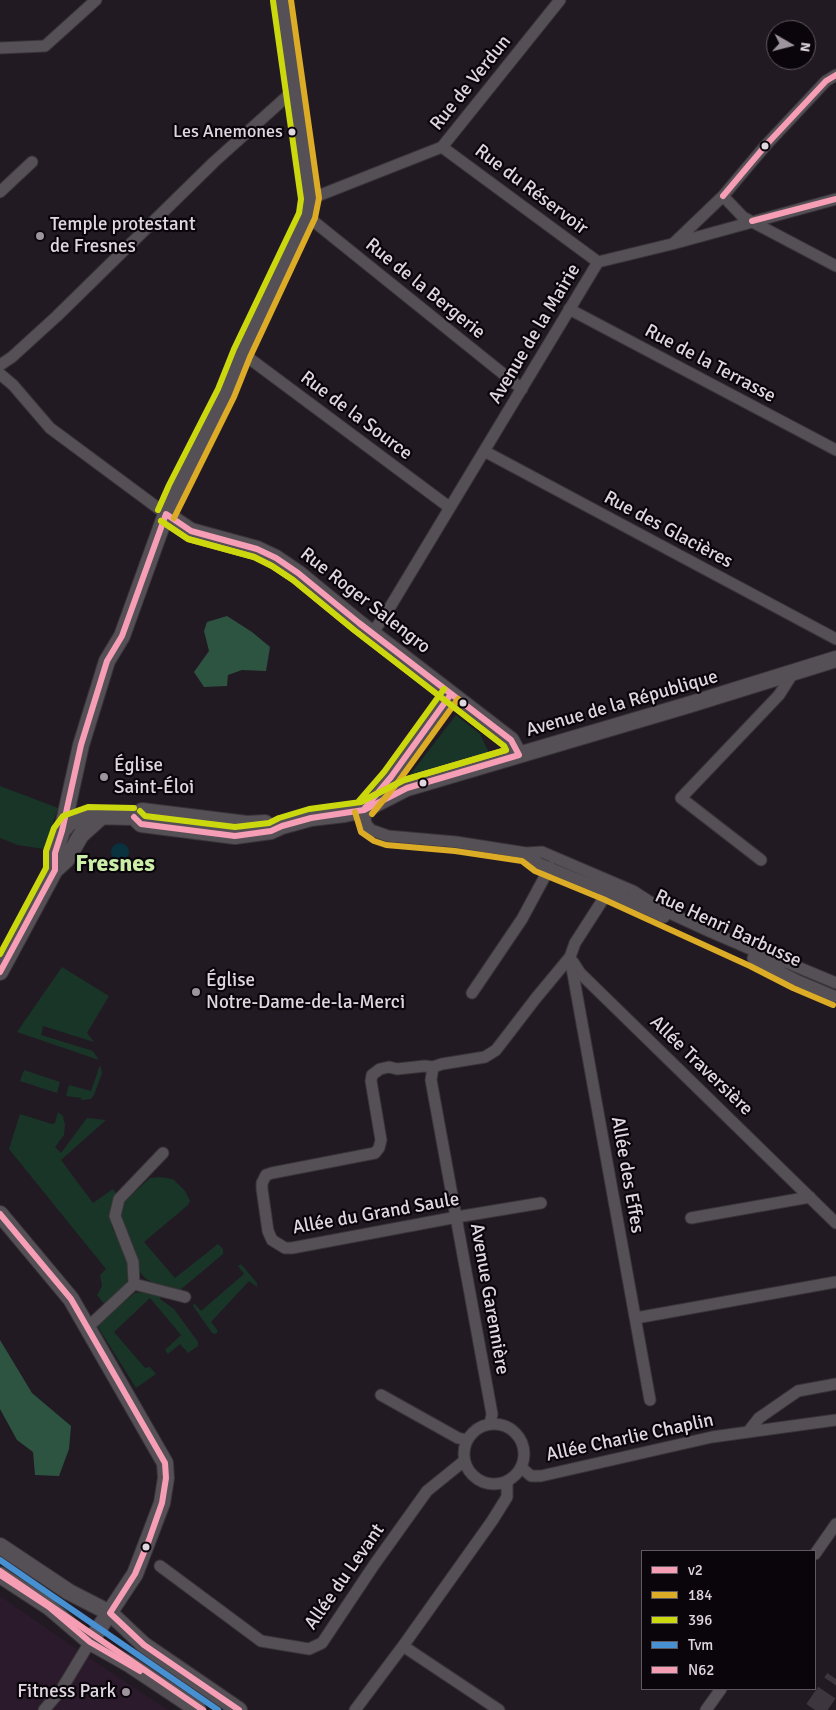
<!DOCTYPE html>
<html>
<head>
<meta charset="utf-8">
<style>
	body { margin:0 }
	#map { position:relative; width:836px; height:1710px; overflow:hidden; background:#211a22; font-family:Signika,sans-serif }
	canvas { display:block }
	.legend { position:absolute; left:641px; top:1550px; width:175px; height:140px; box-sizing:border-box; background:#0a050a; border:1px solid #60595f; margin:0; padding:6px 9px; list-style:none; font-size:15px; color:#e0d6df }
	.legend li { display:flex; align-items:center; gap:10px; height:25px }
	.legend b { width:25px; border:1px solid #60595f }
	.north { position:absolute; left:766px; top:20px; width:50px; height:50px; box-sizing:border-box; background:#0a050a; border:1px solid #60595f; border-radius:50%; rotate:98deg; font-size:14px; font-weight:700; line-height:20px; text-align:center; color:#e0d6df }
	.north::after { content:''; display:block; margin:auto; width:18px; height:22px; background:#9d949d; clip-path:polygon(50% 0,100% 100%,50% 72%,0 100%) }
</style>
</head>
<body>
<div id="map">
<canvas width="836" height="1710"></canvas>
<ul class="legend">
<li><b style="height:6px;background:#f69eb6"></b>v2</li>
<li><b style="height:6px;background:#dcac27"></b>184</li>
<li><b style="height:6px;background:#ccd80e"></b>396</li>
<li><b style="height:6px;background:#4790d2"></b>Tvm</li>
<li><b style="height:6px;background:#f59eb3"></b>N62</li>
</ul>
<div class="north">N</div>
</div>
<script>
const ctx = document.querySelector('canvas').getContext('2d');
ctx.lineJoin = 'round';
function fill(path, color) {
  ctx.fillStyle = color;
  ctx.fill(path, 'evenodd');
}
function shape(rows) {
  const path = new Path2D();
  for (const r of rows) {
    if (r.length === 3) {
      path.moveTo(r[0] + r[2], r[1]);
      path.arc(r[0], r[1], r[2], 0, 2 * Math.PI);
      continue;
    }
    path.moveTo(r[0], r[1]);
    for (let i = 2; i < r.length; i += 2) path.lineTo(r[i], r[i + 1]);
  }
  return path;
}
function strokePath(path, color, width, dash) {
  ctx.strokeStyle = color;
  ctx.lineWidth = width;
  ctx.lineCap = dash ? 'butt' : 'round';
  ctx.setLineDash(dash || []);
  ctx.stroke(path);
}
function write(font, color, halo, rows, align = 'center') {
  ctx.font = font + ' Signika,sans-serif';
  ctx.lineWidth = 4.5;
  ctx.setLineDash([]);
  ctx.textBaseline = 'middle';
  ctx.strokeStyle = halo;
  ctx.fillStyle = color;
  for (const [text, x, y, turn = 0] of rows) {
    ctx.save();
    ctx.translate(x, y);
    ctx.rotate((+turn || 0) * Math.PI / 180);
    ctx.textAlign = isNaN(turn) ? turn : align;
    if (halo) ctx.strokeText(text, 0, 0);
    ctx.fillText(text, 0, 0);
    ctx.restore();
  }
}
fill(shape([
	[0,1596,106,1669,168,1710,0,1710]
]), '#2b1a2b');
fill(shape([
	[456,715,480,734,490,755,406,780],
	[0,786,58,808,44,849,18,845,0,838],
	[62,967,109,996,87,1033,94,1042,43,1026,41,1035,93,1051,99,1060,17,1032],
	[100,1065,102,1073,94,1095,91,1099,81,1100,81,1098,66,1096,69,1085,91,1091],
	[24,1070,60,1082,57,1093,20,1081],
	[58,1112,63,1116,65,1125,64,1135,55,1147,61,1153,87,1118,106,1120,61,1160,93,1203,113,1189,117,1195,111,1218,112,1227,128,1262,128,1278,125,1288,105,1305,97,1295,102,1286,100,1275,106,1269,9,1149,20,1114,52,1124,55,1123],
	[159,1177,173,1179,185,1191,190,1201,188,1205,144,1242,175,1278,218,1244,223,1249,223,1254,180,1290,157,1286,145,1278,138,1270,135,1249,120,1219,120,1211,126,1200,150,1178],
	[241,1264,257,1283,257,1287,249,1281,211,1322,218,1331,216,1334,212,1333,193,1306,194,1303,201,1311,244,1274,238,1266],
	[148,1291,161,1295,160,1299,174,1309,198,1342,198,1346,188,1353,180,1344,168,1354,165,1350,181,1335,150,1298,114,1332,145,1368,150,1367,156,1374,136,1388,98,1327,100,1321,135,1293]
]), '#193528');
fill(shape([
	[227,616,252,632,270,647,266,671,242,670,228,675,227,686,204,687,194,672,209,651,204,631,207,622],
	[0,1340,32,1393,71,1426,69,1449,59,1476,35,1475,33,1452,17,1440,0,1409]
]), '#2d5441');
fill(shape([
	[120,852,9]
]), '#09323e');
strokePath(shape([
	[815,1710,836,1679]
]), '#3e363e', 21, [21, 11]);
const street = shape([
	[0,48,45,46,96,0],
	[442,147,598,262],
	[0,192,32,162],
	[723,196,743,217,836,266],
	[310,199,442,147,560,0],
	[307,216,522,389],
	[674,243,723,196,766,145,826,81,836,75],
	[569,309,836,450],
	[242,353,449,507],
	[0,365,12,357,57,316,214,162,294,90],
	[0,374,13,385,50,428,166,514],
	[484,451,836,639],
	[372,633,384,617,598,262,672,244,836,199],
	[451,694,391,777,364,810,366,824,371,830,388,836,456,842,526,853,542,852,633,891,661,909,711,932,769,957,788,963,836,983],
	[526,853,538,863,606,891,664,917],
	[761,860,681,798,779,695,793,673],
	[570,957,650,1400],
	[753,958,796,980,836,997],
	[573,962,580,973,836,1223],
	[472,993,522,919,550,867],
	[433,1067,425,1066,397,1069,389,1067,380,1069,372,1075,371,1081,381,1140,379,1148,375,1153,272,1173,266,1175,262,1183,262,1189,268,1231,272,1240,285,1248,292,1248,457,1217,541,1203],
	[691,1218,810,1197],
	[134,1284,133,1262,115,1216,119,1199,163,1153],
	[636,1318,836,1282],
	[88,1327,134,1284,185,1297],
	[381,1395,458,1438,467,1440],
	[494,1454,30],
	[490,1424,492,1414,431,1080,433,1067,442,1064,485,1057,496,1050,536,998,570,957,575,943,602,901,610,881],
	[748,1432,759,1418,798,1391,836,1384],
	[522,1468,531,1476,541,1476,712,1437,836,1420],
	[815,1554,836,1524],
	[160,1566,261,1641,309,1649,322,1643,374,1565,427,1491,464,1461],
	[403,1646,499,1710],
	[44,1710,61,1690,90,1642],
	[355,1710,403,1646,492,1521,507,1497,507,1482],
	[706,1710,721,1689]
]);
const secondary = shape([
	[166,514,191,531,257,549,276,558,298,573,359,623,511,740,519,755],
	[134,817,141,824,235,836,271,831,282,826,311,818,345,814,364,810,407,788,688,705,836,659],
	[134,817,142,811,247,824,265,823],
	[62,831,70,822,89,816,134,817],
	[55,870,67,859,81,835,101,817],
	[0,972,55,870,55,853,62,831,81,745,107,661,122,636,166,514,177,489,226,393,242,353,307,216,310,199,282,0],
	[0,1214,71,1299,165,1463,166,1478,162,1503,135,1574,90,1642],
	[0,1546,69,1592,110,1613,144,1645,239,1710],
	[0,1575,49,1607,90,1642,129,1664,198,1710]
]);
strokePath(street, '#393439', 13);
strokePath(secondary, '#393439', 18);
strokePath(street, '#555055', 11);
strokePath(secondary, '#555055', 16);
strokePath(shape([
	[723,196,766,145,826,81,836,75],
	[752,221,836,199],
	[365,808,391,777,451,694],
	[134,817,141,824,235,836,271,831,282,826,311,818,364,810,407,788,519,755],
	[0,972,55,870,55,853,62,831,81,745,107,661,122,636,166,514,191,531,257,549,276,558,298,573,359,623,511,740,519,755],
	[0,1214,71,1299,165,1463,166,1478,162,1503,149,1540,135,1574,110,1613,144,1645,239,1710],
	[0,1575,49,1607,90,1642,140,1671]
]), '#f69eb6', 6);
strokePath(shape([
	[174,518,234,397,250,357,315,218,319,198,291,0],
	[161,521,188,539,254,557,272,566,293,580,354,630,504,746,506,750,404,780,360,802],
	[355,812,361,832,374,841,386,845,455,851,522,861,535,871,603,899,750,966,793,988,833,1005],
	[372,814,398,782,458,699]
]), '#dcac27', 6);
strokePath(shape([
	[158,510,169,485,218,389,234,349,299,213,301,199,273,1],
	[358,802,384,772,444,689],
	[140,811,145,816,235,827,269,823,279,818,309,809,361,802,404,780,506,750,504,746,354,630,293,580,272,566,254,557,188,539,161,521],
	[0,954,46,868,46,851,54,828,63,816,88,807,134,808]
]), '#ccd80e', 6);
strokePath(shape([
	[0,1560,218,1710]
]), '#4790d2', 6);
strokePath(shape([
	[0,1571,203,1710]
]), '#f59eb3', 6);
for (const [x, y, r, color] of [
	[292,132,4.5,"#e0d6df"],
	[765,146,4.5,"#e0d6df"],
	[40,236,5,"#9d949d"],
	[463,703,4.5,"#e0d6df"],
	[104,777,5,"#9d949d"],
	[423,783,4.5,"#e0d6df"],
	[196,992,5,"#9d949d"],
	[146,1547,4.5,"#e0d6df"],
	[126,1692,5,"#9d949d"]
]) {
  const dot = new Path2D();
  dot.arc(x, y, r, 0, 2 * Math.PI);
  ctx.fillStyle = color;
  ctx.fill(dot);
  strokePath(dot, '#0a050a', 2);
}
write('18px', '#e0d6df', '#0a050a', [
	["Les Anemones",283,132]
], 'right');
write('19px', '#e0d6df', '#0a050a', [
	["Rue de Verdun",471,83,-51],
	["Rue du Réservoir",531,190,37],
	["Rue de la Bergerie",425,289,39],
	["Avenue de la Mairie",535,334,-59],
	["Rue de la Terrasse",710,364,28],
	["Rue de la Source",356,416,37],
	["Rue des Glacières",668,530,28],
	["Rue Roger Salengro",365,601,38],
	["Avenue de la République",622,704,-16],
	["Rue Henri Barbusse",728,929,25],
	["Allée Traversière",701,1066,44],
	["Allée des Effes",627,1175,80],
	["Allée du Grand Saule",376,1214,-10],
	["Avenue Garennière",489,1299,80],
	["Allée Charlie Chaplin",630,1438,-12],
	["Allée du Levant",345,1577,-55]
]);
write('19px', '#e0d6df', '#0a050a', [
	["Temple protestant",50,225],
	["de Fresnes",50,247],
	["Église",114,766],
	["Saint-Éloi",114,788],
	["Église",206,981],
	["Notre-Dame-de-la-Merci",206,1003],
	["Fitness Park",116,1692,"right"]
], 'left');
write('bold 24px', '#cbeea7', '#0a050a', [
	["Fresnes",115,865]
]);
</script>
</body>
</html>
